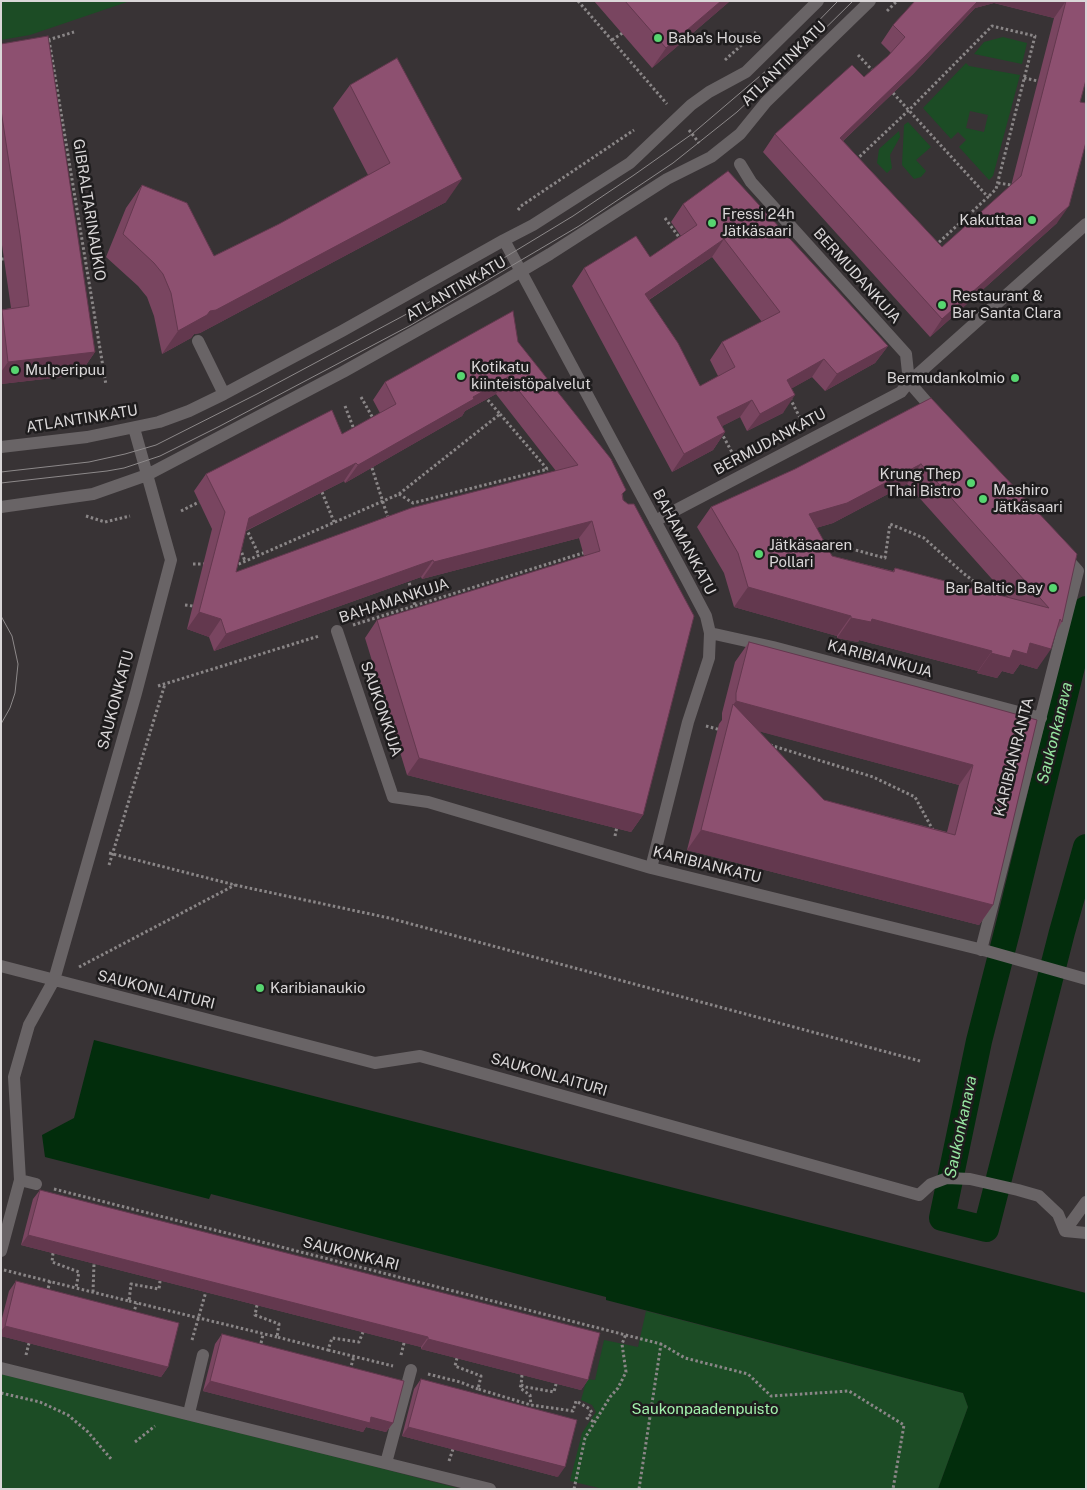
<!DOCTYPE html>
<html>
<head>
<meta charset="utf-8">
<style>
	body { margin:0 }
	#map { position:relative; width:1087px; height:1490px; overflow:hidden; background:#383335; font-family:"Public Sans",sans-serif }
	canvas { display:block }
	.frame { position:absolute; inset:0; border:2px solid #dad7d8; pointer-events:none }
</style>
</head>
<body>
<div id="map">
<canvas width="1087" height="1490"></canvas>
<div class="frame"></div>
</div>
<script>
const ctx = document.querySelector('canvas').getContext('2d');
ctx.lineJoin = 'round';
function fill(path, color) {
  ctx.fillStyle = color;
  ctx.fill(path, 'evenodd');
}
function shape(rows) {
  const path = new Path2D();
  for (const r of rows) {
    path.moveTo(r[0], r[1]);
    for (let i = 2; i < r.length; i += 2) path.lineTo(r[i], r[i + 1]);
  }
  return path;
}
function strokePath(path, color, width, dash) {
  ctx.strokeStyle = color;
  ctx.lineWidth = width;
  ctx.lineCap = dash ? 'butt' : 'round';
  ctx.setLineDash(dash || []);
  ctx.stroke(path);
}
function write(font, color, halo, rows, align = 'center') {
  ctx.font = font + ' "Public Sans",sans-serif';
  ctx.lineWidth = 5;
  ctx.setLineDash([]);
  ctx.textBaseline = 'middle';
  ctx.strokeStyle = halo;
  ctx.fillStyle = color;
  for (const [text, x, y, turn = 0] of rows) {
    ctx.save();
    ctx.translate(x, y);
    ctx.rotate((+turn || 0) * Math.PI / 180);
    ctx.textAlign = isNaN(turn) ? turn : align;
    if (halo) ctx.strokeText(text, 0, 0);
    ctx.fillText(text, 0, 0);
    ctx.restore();
  }
}
fill(shape([
	[1,1,130,1,30,35,1,40],
	[1003,37,1027,43,1022,64,974,54,984,42],
	[966,63,969,66,1020,75,993,176,989,180,959,147,966,140,958,132,951,139,923,108],
	[970,111,988,115,984,132,966,128],
	[908,122,931,147,916,160,926,171,921,177,914,179,902,165,904,125],
	[899,131,900,137,890,155,892,168,887,173,877,163,879,149],
	[646,1311,963,1393,968,1407,938,1489,603,1489,570,1481,582,1433,596,1412,592,1405,581,1400,587,1379,595,1380,604,1340,638,1347],
	[1,1374,372,1466,461,1489,1,1489]
]), '#1c4c25');
fill(shape([
	[94,1040,1086,1293,1086,1489,938,1489,968,1407,963,1393,606,1300,606,1297,211,1194,209,1199,45,1157,42,1135,74,1118]
]), '#022d0c');
strokePath(shape([
	[1086,609,1008,928,979,1041,942,1218,986,1229,1062,932,1086,847]
]), '#022d0c', 26);
strokePath(shape([
	[578,1,667,104],
	[887,11,897,1],
	[48,40,74,32],
	[49,40,106,385],
	[612,40,624,32],
	[858,55,875,73],
	[725,60,756,32],
	[1024,78,1038,81],
	[893,93,988,197,936,245],
	[689,130,699,143],
	[856,160,909,110,992,26,1035,36,996,189,988,197],
	[998,183,1011,185],
	[518,210,521,206,634,130],
	[665,218,681,240],
	[1,259,4,259],
	[361,397,374,420],
	[790,398,803,424],
	[345,406,355,432],
	[500,414,548,470],
	[721,432,735,458],
	[372,468,389,521],
	[322,492,334,522],
	[399,494,413,503,548,469],
	[181,511,199,502],
	[86,516,105,522,130,516],
	[246,528,259,555],
	[822,541,885,558,890,524,924,538,963,573,989,593],
	[240,548,245,561],
	[193,564,204,564],
	[234,566,399,494,500,414,487,399],
	[408,578,415,606],
	[185,605,193,606],
	[353,625,586,552],
	[158,686,319,636],
	[706,726,721,730],
	[770,745,873,777,915,797,934,832],
	[615,836,617,826],
	[109,853,235,885,389,918,920,1061],
	[109,865,165,684],
	[79,967,235,885],
	[54,1189,661,1344,685,1358,748,1374,771,1396,849,1391,904,1425,893,1489],
	[53,1253,52,1262,79,1272,76,1288,129,1301,131,1284,159,1289,160,1281],
	[4,1270,76,1288],
	[93,1292,94,1264],
	[47,1293,50,1281],
	[129,1301,277,1337],
	[257,1305,255,1315,279,1324,277,1337,328,1350,332,1338,359,1342,363,1332],
	[133,1314,137,1303],
	[192,1340,207,1288],
	[260,1348,263,1334],
	[328,1350,393,1366],
	[26,1355,29,1343],
	[401,1355,405,1339],
	[457,1358,455,1366,481,1376,478,1389,531,1405,573,1411,576,1401,590,1409,592,1413,587,1418,594,1422],
	[350,1370,354,1356],
	[428,1374,460,1382,478,1389],
	[522,1375,521,1385,526,1387,554,1392,556,1384],
	[521,1385,520,1388,530,1395,531,1405],
	[1,1393,40,1402,68,1415,88,1432,112,1460],
	[135,1442,155,1426],
	[449,1461,453,1449],
	[574,1489,585,1438,610,1397,618,1388,626,1372,622,1344,626,1334],
	[639,1489,661,1344]
]), '#8a8687', 3, [2.5, 2.5]);
strokePath(shape([
	[504,240,687,580,706,616,710,633,709,658,688,722,651,868],
	[198,341,224,394],
	[937,414,909,382,1086,224],
	[1,447,87,437,159,422,189,411,224,394,342,331,504,240,533,225,630,163,691,105,709,92,746,72,818,1],
	[1,507,93,494,147,475,343,372,491,289,550,254,667,179,711,157,740,134,766,102,870,1],
	[655,521,901,392,909,382,906,354,751,182,740,164],
	[337,631,393,797,428,802,651,868,987,951,1086,979],
	[710,633,773,647,1041,718],
	[981,950,1078,571,1062,553],
	[1,966,375,1063,420,1056,919,1195,931,1184,947,1178,970,1179,1018,1190,1039,1196,1058,1214,1065,1231],
	[36,1184,20,1180,14,1077,29,1025,54,980,136,693,171,560,134,428],
	[1065,1231,1086,1202],
	[1065,1231,1086,1233],
	[1,1251,20,1180],
	[1,1368,490,1489],
	[189,1413,203,1355],
	[386,1463,411,1370]
]), '#696466', 12);
strokePath(shape([
	[1,472,89,462,125,454,156,445,257,394,446,293,573,216,634,175,692,134,787,53,838,1],
	[1,483,107,471,124,468,160,456,220,426,411,325,579,226,673,163,737,112,791,62,853,1],
	[1,616,12,636,18,664,15,693,10,708,1,724]
]), '#8d898a', 1);
fill(shape([
	[594,1,730,1,652,68],
	[915,1,1086,1,1080,102,1057,223,930,337,763,152,775,134,864,77,888,56,891,53,881,43,893,25],
	[994,3,1054,18,1011,186,942,247,843,141,913,74,975,8],
	[1,44,95,352,79,375,1,384,1,310,11,308,1,238],
	[350,85,446,202,200,333,194,334,191,338,162,354,154,316,147,297,138,286,106,257,126,208,142,185,214,256,279,224,368,175,333,108],
	[683,204,888,346,875,363,825,391,812,377,792,388,783,413,747,431,740,417,722,426,725,432,713,450,672,472,572,286,584,268,650,257,681,236,671,222],
	[712,257,762,322,722,342,710,360,718,376,700,386,649,300],
	[518,342,623,495,643,815,631,832,407,775,365,638,377,620,584,556,579,538,422,579,421,577,214,651,209,637,187,629,212,529,194,491,206,474,342,434,380,413,373,400,385,382],
	[496,394,556,471,236,572,246,531,344,481,345,483,462,416,465,411],
	[931,398,1062,622,1056,632,1037,669,1020,664,1013,674,1002,671,997,678,977,673,978,671,859,640,858,642,837,638,837,636,734,607,724,573,697,527,711,507,795,469],
	[907,484,1008,597,895,568,893,571,832,556,816,528,833,523],
	[749,642,1037,720,993,905,979,925,687,850,719,724,722,720,722,713,735,662],
	[759,731,959,785,947,832,824,800],
	[40,1190,588,1380,581,1390,421,1349,421,1347,21,1245,33,1199],
	[16,1281,168,1367,161,1377,1,1336,1,1322,9,1291],
	[222,1334,393,1423,386,1432,366,1427,363,1432,203,1391,215,1344],
	[421,1379,558,1477,402,1436,414,1389]
]), '#794560');
fill(shape([
	[721,1,730,1,652,68,666,48],
	[978,1,1066,1,1054,18,994,3,975,8,913,74,828,155,840,138],
	[462,179,446,202,200,333,194,334,191,338,162,354,178,331,210,311],
	[1069,206,1057,223,930,337,942,319],
	[724,239,712,257,632,311,645,294],
	[888,346,875,363,825,391,837,374],
	[95,352,79,375,1,384,1,372,8,362],
	[824,359,812,377,775,398,787,380],
	[508,377,496,394,465,411,462,416,345,483,358,465,473,397],
	[795,395,783,413,747,431,760,414],
	[752,400,740,417,705,435,717,417],
	[725,432,713,450,672,472,684,454],
	[356,463,344,481,237,535,249,518],
	[921,464,907,484,833,523,795,534,809,514],
	[592,521,579,538,422,579,434,562],
	[433,560,421,577,214,651,226,634],
	[748,587,851,616,837,636,734,607],
	[199,612,221,619,209,637,187,629],
	[851,618,872,619,992,651,978,671,859,640,858,642,837,638],
	[1030,643,1051,649,1037,669,1020,664,1013,674,1002,671,997,678,977,673,991,653,1013,650],
	[736,701,973,765,959,785,728,723,733,705],
	[419,758,643,815,631,832,407,775],
	[701,830,993,905,979,925,687,850],
	[28,1235,428,1337,421,1347,21,1245],
	[5,1326,168,1367,161,1377,1,1336,1,1331],
	[428,1339,588,1380,581,1390,421,1349],
	[210,1381,371,1417,393,1423,386,1432,366,1427,363,1432,203,1391],
	[408,1427,565,1467,558,1477,402,1436]
]), '#63384e');
const building = shape([
	[625,1,721,1,666,48,625,1],
	[915,1,978,1,925,56,840,138,942,247,1021,176,1066,1,1086,1,1086,80,1080,102,1086,103,1086,142,1069,206,942,319,775,134,852,65,864,77,888,56,905,37,893,25,915,1],
	[48,36,95,352,8,362,2,310,29,306,20,235,1,110,1,44,48,36],
	[397,58,462,179,216,310,210,311,207,315,178,331,171,293,163,274,154,263,123,234,142,185,187,203,214,256,279,224,390,163,350,85,397,58],
	[728,171,888,346,837,374,824,359,787,380,795,395,760,414,752,400,717,417,725,432,684,454,584,268,636,236,650,257,697,225,683,204,728,171],
	[724,239,780,312,722,342,735,367,700,386,678,343,645,294,724,239],
	[513,311,518,342,611,459,626,490,622,494,623,500,628,504,634,504,694,616,643,815,419,758,377,620,600,551,592,521,434,562,433,560,226,634,221,619,199,612,225,512,206,474,332,410,342,434,396,404,385,382,513,311],
	[508,377,578,465,411,508,236,572,249,518,356,463,358,465,474,399,473,397,508,377],
	[931,398,1077,554,1062,622,1060,619,1051,649,1030,643,1027,654,1013,650,1010,658,991,653,992,651,872,619,871,622,851,618,851,616,748,587,738,553,711,507,795,469,931,398],
	[921,464,1049,608,895,568,894,572,832,556,809,514,847,503,921,464],
	[749,642,918,687,1037,720,993,905,701,830,733,704,824,800,955,835,973,765,736,701,736,693,749,642],
	[40,1190,600,1333,588,1380,428,1339,428,1337,28,1235,40,1190],
	[16,1281,179,1323,168,1367,5,1326,16,1281],
	[222,1334,404,1381,393,1423,371,1417,370,1423,210,1381,222,1334],
	[421,1379,577,1420,565,1467,408,1427,421,1379]
]);
fill(building, '#8d5070');
strokePath(building, '#63384e', 1);
for (const [x, y, r, color] of [
	[658,38,5,"#57d570"],
	[1032,220,5,"#57d570"],
	[712,223,5,"#57d570"],
	[942,305,5,"#57d570"],
	[15,370,5,"#57d570"],
	[461,376,5,"#57d570"],
	[1015,378,5,"#57d570"],
	[971,483,5,"#57d570"],
	[983,499,5,"#57d570"],
	[759,554,5,"#57d570"],
	[1053,588,5,"#57d570"],
	[260,988,5,"#57d570"]
]) {
  const dot = new Path2D();
  dot.arc(x, y, r, 0, 2 * Math.PI);
  ctx.fillStyle = color;
  ctx.fill(dot);
  strokePath(dot, '#1e1c1d', 2);
}
write('15px', '#dad7d8', '#1e1c1d', [
	["Baba's House",668,38],
	["Fressi 24h",722,214],
	["Jätkäsaari",722,231],
	["Kakuttaa",1022,220,"right"],
	["Restaurant &",952,296],
	["Bar Santa Clara",952,313],
	["Kotikatu",471,367],
	["kiinteistöpalvelut",471,384],
	["Mulperipuu",25,370],
	["Bermudankolmio",1005,378,"right"],
	["Krung Thep",961,474,"right"],
	["Thai Bistro",961,491,"right"],
	["Mashiro",993,490],
	["Jätkäsaari",993,507],
	["Jätkäsaaren",769,545],
	["Pollari",769,562],
	["Bar Baltic Bay",1043,588,"right"],
	["Karibianaukio",270,988]
], 'left');
write('15px', '#dad7d8', '#1e1c1d', [
	["ATLANTINKATU",784,64,-45],
	["GIBRALTARINAUKIO",89,210,81],
	["BERMUDANKUJA",857,276,48],
	["ATLANTINKATU",456,289,-30],
	["ATLANTINKATU",82,419,-9],
	["BERMUDANKATU",770,442,-28],
	["BAHAMANKATU",684,542,62],
	["BAHAMANKUJA",394,601,-18],
	["KARIBIANKUJA",880,659,15],
	["SAUKONKATU",116,700,-75],
	["SAUKONKUJA",381,709,71],
	["KARIBIANRANTA",1014,757,-76],
	["KARIBIANKATU",707,865,14],
	["SAUKONLAITURI",156,990,14],
	["SAUKONLAITURI",549,1075,16],
	["SAUKONKARI",351,1254,14]
]);
write('15px', '#a2f1ac', '#1e1c1d', [
	["Saukonpaadenpuisto",705,1409]
]);
write('italic 16px', '#97e6a1', '#1e1c1d', [
	["Saukonkanava",1055,733,-76],
	["Saukonkanava",961,1127,-78]
]);
</script>
</body>
</html>
